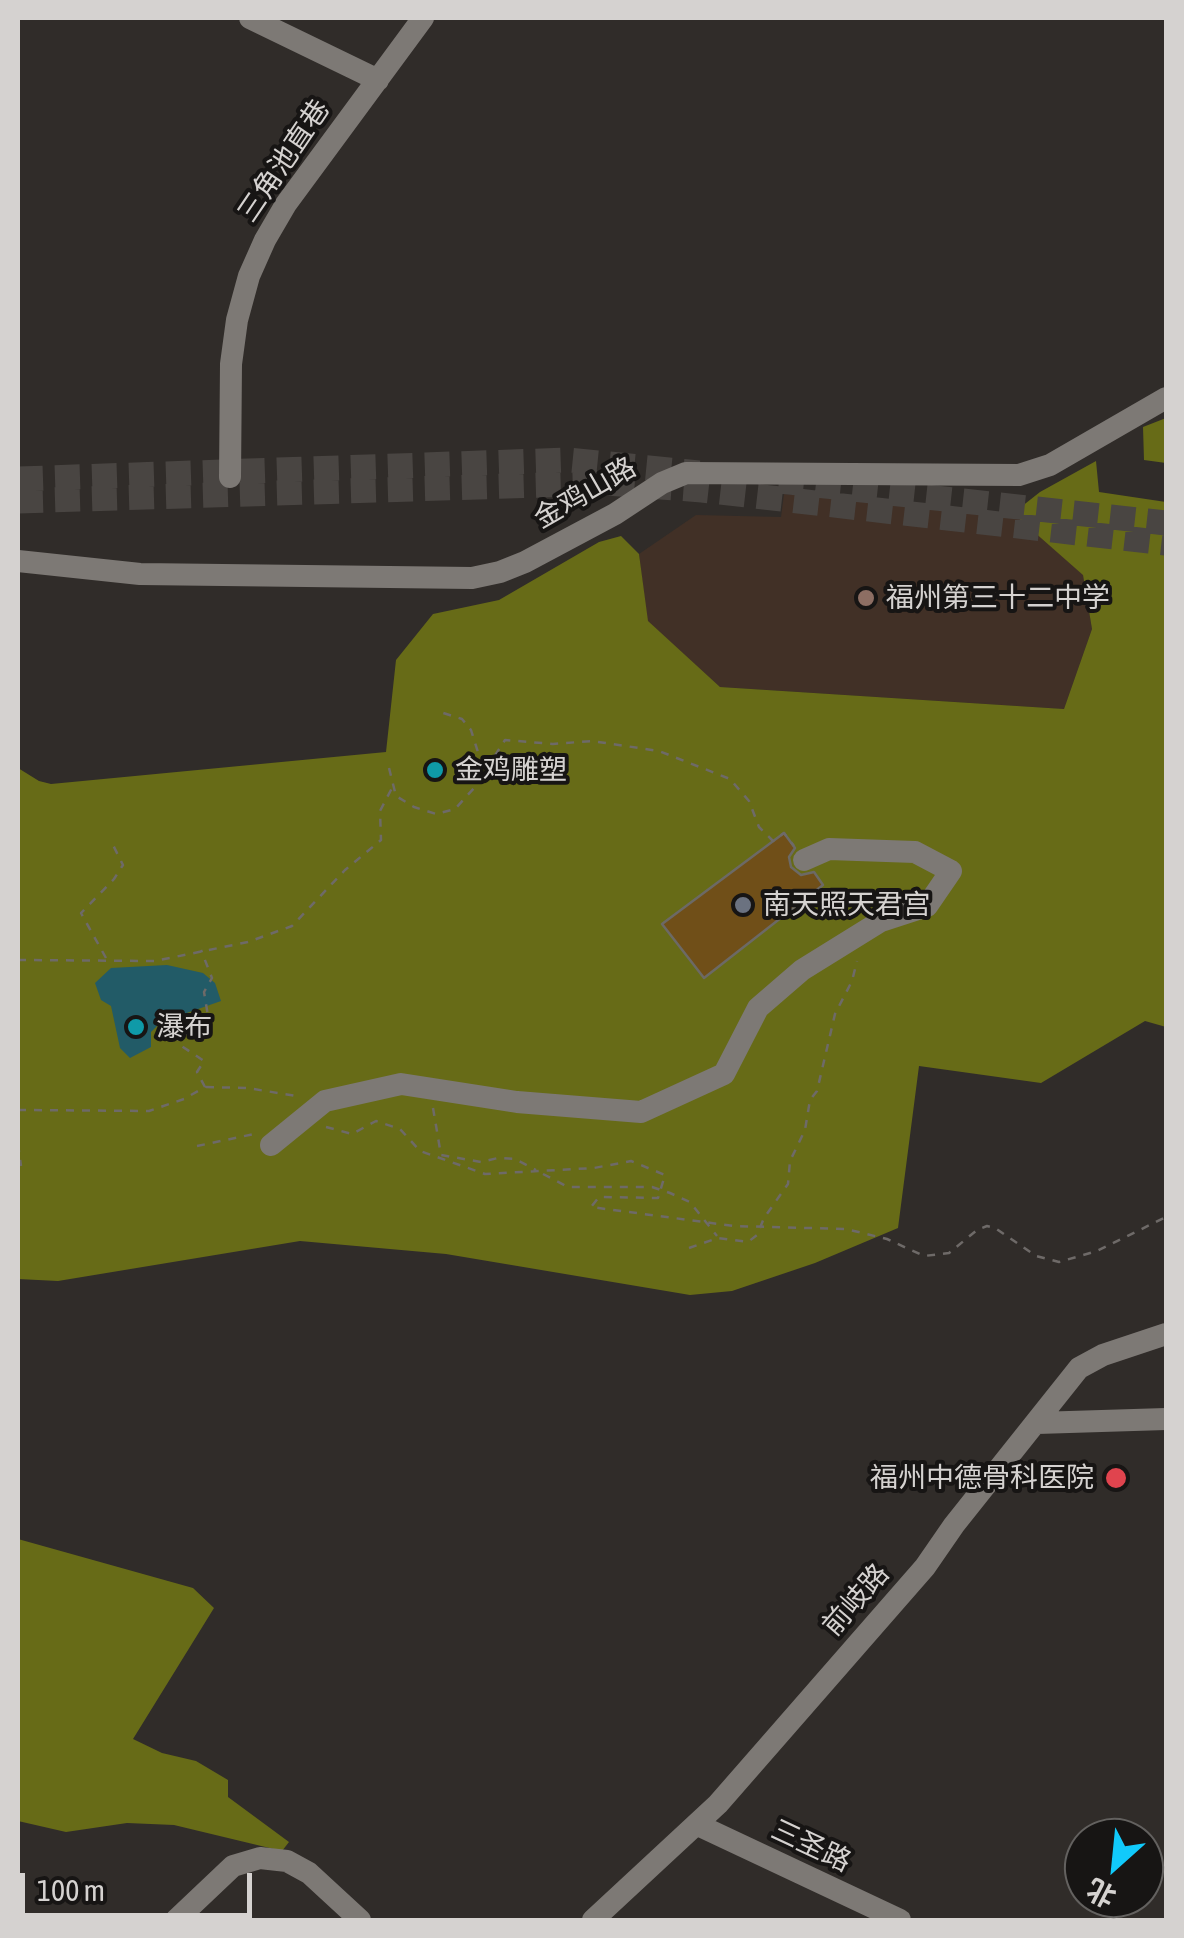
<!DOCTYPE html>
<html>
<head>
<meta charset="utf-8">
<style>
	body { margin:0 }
	#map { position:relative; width:1184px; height:1938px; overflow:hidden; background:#302c29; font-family:"Asap Condensed","Noto Sans SC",sans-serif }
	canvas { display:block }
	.frame { position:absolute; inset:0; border:20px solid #d5d2d0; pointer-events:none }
	.north { position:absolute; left:1064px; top:1818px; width:100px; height:100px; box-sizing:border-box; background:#171514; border:2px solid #63615f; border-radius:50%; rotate:207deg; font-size:28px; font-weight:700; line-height:40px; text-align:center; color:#d5d2d0 }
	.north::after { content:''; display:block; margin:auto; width:35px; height:45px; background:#11cafb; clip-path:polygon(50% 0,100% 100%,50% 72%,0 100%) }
	.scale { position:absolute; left:20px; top:1873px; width:232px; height:45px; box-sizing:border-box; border:5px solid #d5d2d0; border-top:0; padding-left:12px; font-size:30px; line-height:35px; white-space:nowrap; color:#d5d2d0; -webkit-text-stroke:8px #171514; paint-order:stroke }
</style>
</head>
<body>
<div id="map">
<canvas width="1184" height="1938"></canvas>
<div class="frame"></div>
<div class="north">北</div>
<div class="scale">100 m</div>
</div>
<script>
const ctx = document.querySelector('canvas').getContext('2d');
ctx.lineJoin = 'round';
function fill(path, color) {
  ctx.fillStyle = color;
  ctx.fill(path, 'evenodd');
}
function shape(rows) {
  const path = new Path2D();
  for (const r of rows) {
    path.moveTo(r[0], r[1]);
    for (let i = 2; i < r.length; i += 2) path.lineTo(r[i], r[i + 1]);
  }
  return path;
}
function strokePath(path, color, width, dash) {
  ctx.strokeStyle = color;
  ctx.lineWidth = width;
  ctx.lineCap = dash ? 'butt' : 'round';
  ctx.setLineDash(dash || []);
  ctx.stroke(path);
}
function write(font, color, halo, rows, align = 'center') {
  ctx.font = font + ' "Asap Condensed","Noto Sans SC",sans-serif';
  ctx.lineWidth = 8;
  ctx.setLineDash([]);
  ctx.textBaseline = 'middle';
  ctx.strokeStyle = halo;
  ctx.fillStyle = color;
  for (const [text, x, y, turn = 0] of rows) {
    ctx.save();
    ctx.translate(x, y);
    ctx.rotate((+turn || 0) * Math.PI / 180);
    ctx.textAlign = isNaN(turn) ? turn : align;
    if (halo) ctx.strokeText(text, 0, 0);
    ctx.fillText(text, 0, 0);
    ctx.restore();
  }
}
fill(shape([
	[784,494,1016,516,1083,574,1092,629,1064,709,720,687,647,621,639,554,696,515,781,517]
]), '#413026');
fill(shape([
	[1166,418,1166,463,1144,460,1143,427],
	[1096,461,1099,492,1166,502,1166,1027,1145,1021,1041,1083,919,1066,898,1228,815,1263,732,1291,690,1295,446,1254,300,1241,58,1281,18,1279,18,768,39,781,51,784,386,752,396,660,433,614,499,600,599,542,621,536,639,554,648,621,720,687,1064,709,1092,629,1083,575,1016,516,1021,507,1040,492],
	[18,1539,193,1588,214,1608,133,1739,162,1753,196,1761,228,1780,228,1797,289,1842,282,1851,174,1825,127,1823,66,1832,18,1821]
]), '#676b17');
fill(shape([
	[167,965,203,973,215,983,221,1001,161,1022,151,1032,151,1047,130,1058,120,1048,111,1006,101,1000,95,983,111,968]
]), '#225b67');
const building = shape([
	[784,833,795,848,789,857,791,867,801,875,814,872,823,885,704,978,662,924,784,833]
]);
fill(building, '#704f18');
strokePath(building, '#6c6965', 2.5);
strokePath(shape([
	[18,479,569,460,699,473],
	[779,481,1166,523],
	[18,501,606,483,702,490,1166,543]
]), '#494542', 25, [25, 12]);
strokePath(shape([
	[482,765,494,757,505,740,553,744,592,741,659,751,730,779,749,801,759,827,773,841,784,833,794,846],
	[389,768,396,796,414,807,436,814,455,809,475,787,482,765,471,730,462,719,437,711],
	[106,958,81,913,114,879,123,865,112,843],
	[18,960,155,961,248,942,292,926,345,870,381,840,380,811,393,786],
	[206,1087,247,1088,297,1096],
	[433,1108,441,1155,481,1162,498,1158,515,1159,536,1170],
	[18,1110,149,1111,184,1099,205,1087,197,1072,204,1061,180,1045,176,1034,211,1034,204,992,212,978,201,950],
	[326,1127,352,1134,376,1121,400,1129,420,1151,485,1174,594,1168,631,1161,665,1175,658,1198,599,1197,591,1207,734,1226,846,1229,887,1239,924,1256,949,1253,977,1230,987,1226,995,1228,1036,1256,1059,1262,1097,1251,1166,1217],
	[18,1144,21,1166],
	[197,1146,254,1134],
	[543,1174,568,1187,652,1187,670,1193,690,1202,717,1236],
	[689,1248,718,1238,748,1242,757,1235,764,1218,788,1184,790,1161,805,1130,810,1100,817,1091,835,1014,852,981,857,961]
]), '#6e6a68', 2.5, [8, 8]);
strokePath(shape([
	[250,18,378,80],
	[230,477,231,364,237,320,249,276,265,240,286,204,423,18],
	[18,561,140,574,472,578,500,572,525,562,615,514,662,483,686,473,1019,475,1050,465,1166,398],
	[271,1145,325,1101,401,1084,517,1102,641,1112,724,1074,758,1008,802,970,881,921,927,906,951,871,915,852,829,849,804,860],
	[1037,1423,1166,1419],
	[698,1825,900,1920],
	[176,1920,233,1866,260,1858,287,1861,309,1873,360,1920],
	[593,1920,718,1804,925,1567,954,1525,1079,1368,1103,1355,1166,1334]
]), '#7d7975', 22);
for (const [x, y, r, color] of [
	[866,598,10,"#8d6e63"],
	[435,770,10,"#0f9aa8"],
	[743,905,10,"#6b7280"],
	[136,1027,10,"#0f9aa8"],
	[1116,1478,12,"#e0444e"]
]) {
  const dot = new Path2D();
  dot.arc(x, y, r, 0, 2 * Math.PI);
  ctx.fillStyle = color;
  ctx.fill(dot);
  strokePath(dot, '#171514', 4);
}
write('28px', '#d5d2d0', '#171514', [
	["三角池直巷",284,161,-56],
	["金鸡山路",585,493,-30],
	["前岐路",856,1600,-49],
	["三圣路",811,1846,25]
]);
write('28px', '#d5d2d0', '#171514', [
	["福州第三十二中学",886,598],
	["金鸡雕塑",455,770],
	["南天照天君宫",763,905],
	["瀑布",156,1027],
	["福州中德骨科医院",1094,1478,"right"]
], 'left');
</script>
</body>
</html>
